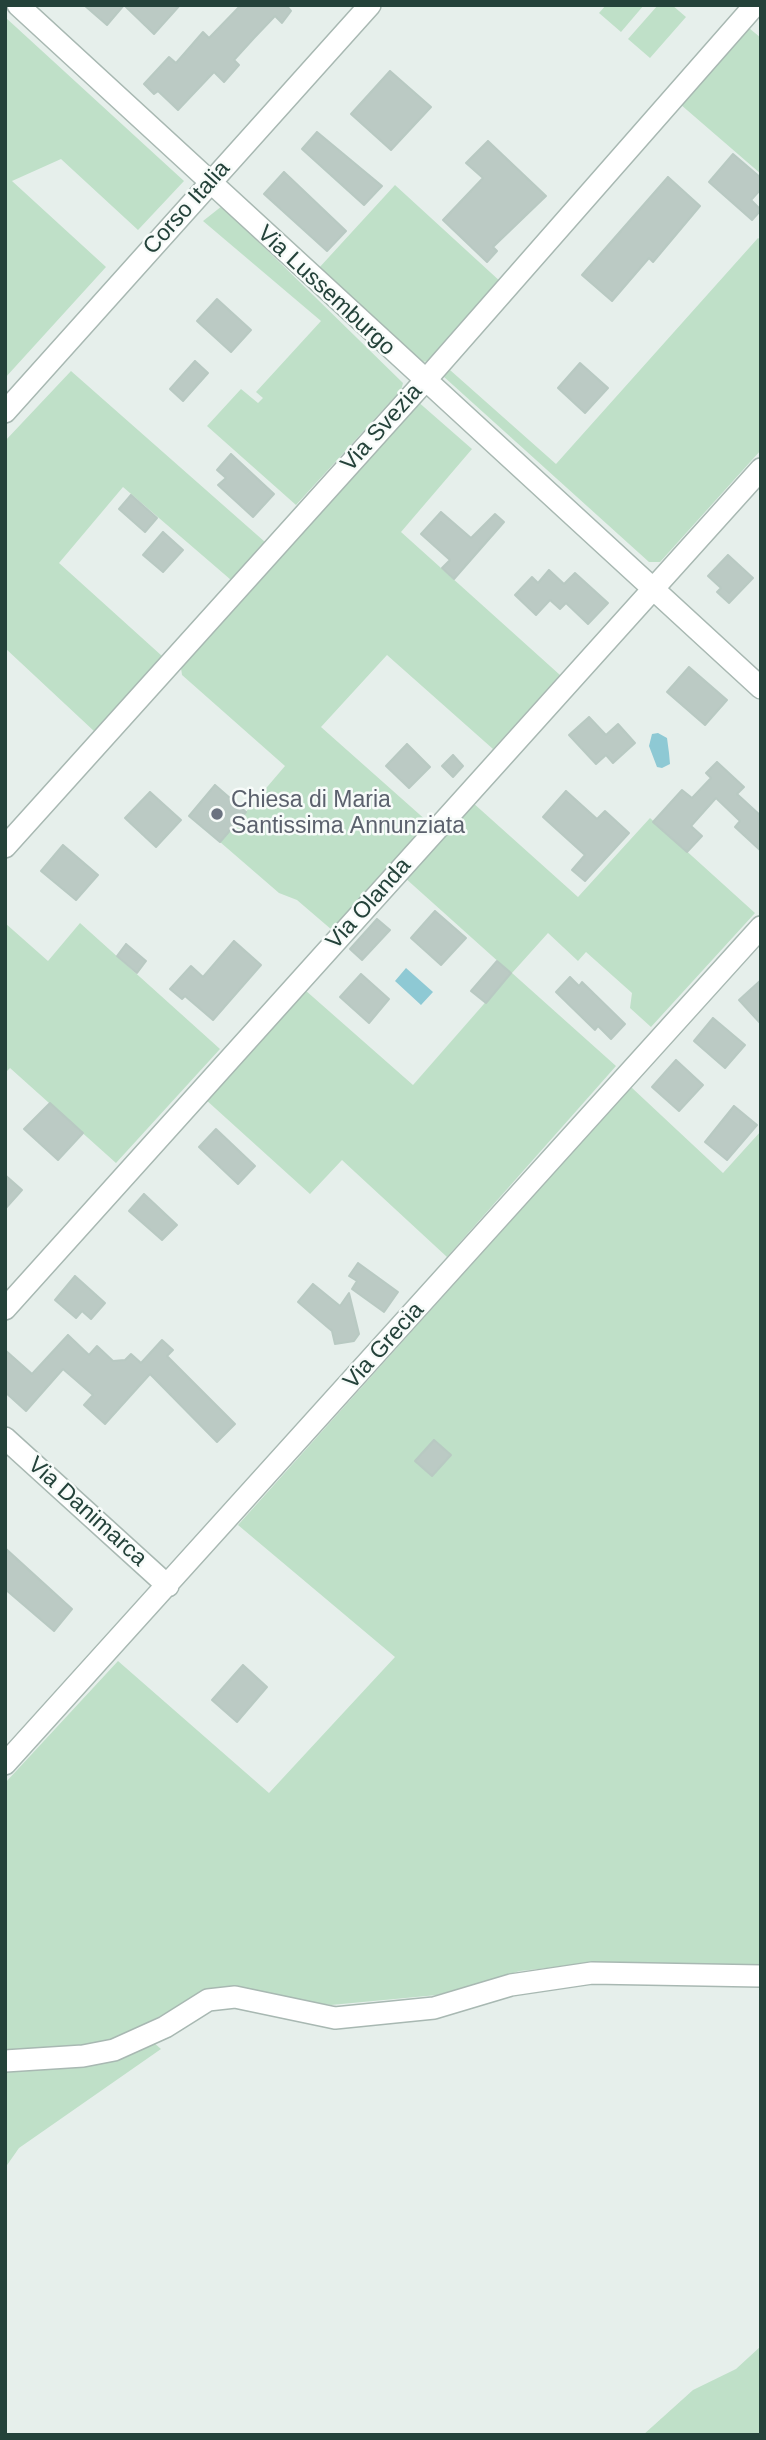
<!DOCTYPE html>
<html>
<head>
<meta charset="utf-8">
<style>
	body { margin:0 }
	#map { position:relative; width:766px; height:2440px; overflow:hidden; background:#e6efeb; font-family:Arial,sans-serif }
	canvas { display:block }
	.frame { position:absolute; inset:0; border:7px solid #24423a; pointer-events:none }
</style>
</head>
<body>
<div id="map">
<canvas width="766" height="2440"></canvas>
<div class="frame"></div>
</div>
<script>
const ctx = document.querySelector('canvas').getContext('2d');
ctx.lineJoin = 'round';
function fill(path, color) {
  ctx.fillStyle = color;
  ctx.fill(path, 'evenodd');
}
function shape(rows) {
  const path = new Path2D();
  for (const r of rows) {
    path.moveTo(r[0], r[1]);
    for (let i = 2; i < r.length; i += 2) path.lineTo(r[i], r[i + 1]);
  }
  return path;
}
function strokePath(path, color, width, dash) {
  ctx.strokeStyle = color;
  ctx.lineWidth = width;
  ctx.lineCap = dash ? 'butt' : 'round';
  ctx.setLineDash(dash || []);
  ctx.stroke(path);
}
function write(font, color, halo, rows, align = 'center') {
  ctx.font = font + ' Arial,sans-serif';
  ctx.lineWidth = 5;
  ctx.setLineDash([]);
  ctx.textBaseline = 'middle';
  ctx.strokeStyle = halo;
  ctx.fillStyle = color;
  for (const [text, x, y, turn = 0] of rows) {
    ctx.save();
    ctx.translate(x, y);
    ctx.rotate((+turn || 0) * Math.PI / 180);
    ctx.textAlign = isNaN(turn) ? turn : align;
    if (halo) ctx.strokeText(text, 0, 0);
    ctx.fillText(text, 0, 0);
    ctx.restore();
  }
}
fill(shape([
	[606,5,644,5,621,32,599,13],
	[658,5,672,5,686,17,650,58,628,39],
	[5,17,184,181,138,230,61,159,12,181,106,267,5,378],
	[749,28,761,38,761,174,680,104],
	[395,185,502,283,435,361,419,362,318,269],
	[222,206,403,383,401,390,296,505,207,426,241,389,258,403,263,398,256,392,321,321,203,221],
	[758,238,761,240,761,450,660,562,649,562,443,376,450,370,556,464],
	[71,371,265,542,231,580,123,487,59,563,162,656,95,732,5,648,5,441],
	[416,400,472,449,401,532,560,675,493,749,387,655,321,727,428,822,332,930,297,900,279,893,220,842,285,766,182,675,181,668],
	[472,802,578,897,650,818,755,913,651,1027,630,1008,632,993,586,952,578,961,548,933,512,973,616,1066,447,1257,342,1160,310,1194,205,1099,305,990,413,1085,511,973,404,877],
	[5,923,48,961,80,923,220,1049,116,1163,10,1068,5,1073],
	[631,1087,723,1173,761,1131,761,1968,594,1963,520,1971,437,1995,331,2005,235,1990,184,2004,113,2040,87,2048,5,2052,5,1783,118,1661,269,1793,395,1657,238,1525],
	[153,2042,161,2049,19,2148,5,2168,5,2066],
	[761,2346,761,2435,643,2435,693,2390,736,2369]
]), '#bfe0c8');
fill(shape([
	[658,733,667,738,669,753,670,764,662,768,657,767,649,746,652,734],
	[406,968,433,992,421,1005,395,981]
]), '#8ec9d4');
const building = shape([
	[84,5,180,5,154,34,124,5,107,25,84,5],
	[241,5,286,5,291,11,282,23,275,16,254,38,234,60,239,65,224,82,214,72,178,110,158,91,154,94,144,84,169,57,176,63,203,32,209,38,241,5],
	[390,71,431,107,391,150,351,114,390,71],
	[317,132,382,186,364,205,302,149,317,132],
	[488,141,546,196,493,247,497,251,487,262,443,220,483,178,466,163,488,141],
	[733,154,761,178,761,189,751,200,761,210,752,220,709,182,733,154],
	[284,172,346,231,327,251,264,194,284,172],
	[668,177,700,206,653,262,649,258,612,301,582,275,668,177],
	[217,299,251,330,231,352,197,321,217,299],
	[195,361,208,373,183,401,170,389,195,361],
	[580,363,608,388,585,413,558,388,580,363],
	[231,454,274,494,253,517,218,485,226,478,217,470,231,454],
	[131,495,157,518,145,532,119,509,131,495],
	[441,512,471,538,495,514,504,522,454,579,442,568,450,560,421,534,441,512],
	[163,532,183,550,163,572,143,555,163,532],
	[728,555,753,578,729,603,717,592,721,588,708,576,728,555],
	[549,570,564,584,575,573,608,603,588,624,566,603,560,609,550,600,536,615,515,595,532,577,538,583,549,570],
	[689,667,727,700,705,725,667,692,689,667],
	[589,717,606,735,618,724,635,743,613,763,606,755,596,764,569,735,589,717],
	[407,744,430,767,409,788,386,766,407,744],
	[453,755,463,766,453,777,442,766,453,755],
	[717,762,744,787,737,794,761,816,761,851,735,827,740,821,716,798,691,826,702,836,687,852,653,822,682,790,692,798,711,778,706,773,717,762],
	[215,785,246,812,220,842,189,816,215,785],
	[566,791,597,819,605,811,629,833,585,881,572,870,585,855,543,817,566,791],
	[150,792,181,820,156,847,125,818,150,792],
	[63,845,98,875,76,900,41,871,63,845],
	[435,911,466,938,441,965,411,938,435,911],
	[377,919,390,930,362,960,350,949,377,919],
	[234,941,261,965,213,1020,185,996,182,999,170,989,191,966,203,977,234,941],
	[126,944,146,961,137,973,117,956,126,944],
	[497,961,511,973,486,1003,471,991,497,961],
	[361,974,389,999,369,1023,340,997,361,974],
	[570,977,579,986,582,982,625,1024,611,1039,598,1026,595,1030,556,992,570,977],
	[761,980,761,1024,739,1000,761,980],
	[713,1018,745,1045,725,1068,694,1041,713,1018],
	[676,1060,703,1085,679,1111,652,1087,676,1060],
	[50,1103,83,1133,58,1160,24,1129,50,1103],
	[734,1106,757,1125,727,1160,705,1142,734,1106],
	[216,1129,255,1166,238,1184,199,1147,216,1129],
	[5,1175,22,1190,5,1209,5,1175],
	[144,1194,177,1225,162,1240,129,1211,144,1194],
	[358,1263,398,1292,384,1312,352,1289,357,1281,349,1276,358,1263],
	[75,1276,105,1303,91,1319,82,1311,76,1318,55,1300,75,1276],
	[313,1284,340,1306,349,1293,359,1334,354,1341,335,1344,332,1331,298,1302,313,1284],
	[68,1335,89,1355,97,1346,113,1361,125,1360,131,1354,141,1363,162,1340,173,1350,167,1356,235,1424,217,1442,150,1374,105,1424,84,1405,93,1395,63,1369,26,1411,5,1392,5,1350,32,1374,68,1335],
	[434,1440,451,1455,432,1476,415,1461,434,1440],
	[5,1548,72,1609,54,1631,5,1589,5,1548],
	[243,1665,267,1687,237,1722,212,1700,243,1665]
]);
fill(building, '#bbcac4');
strokePath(building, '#b8c9c2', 2);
const minor = shape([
	[18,5,761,688],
	[5,412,370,5],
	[5,847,424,382,755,5],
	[5,1309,761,469],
	[5,1438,168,1586],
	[5,1764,761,927],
	[5,2061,83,2056,114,2050,165,2027,208,2000,235,1997,335,2018,434,2008,511,1985,592,1973,761,1976]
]);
strokePath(minor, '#a8b8b2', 24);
strokePath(minor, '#fff', 21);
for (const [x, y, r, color] of [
	[217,814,7,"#6b7280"]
]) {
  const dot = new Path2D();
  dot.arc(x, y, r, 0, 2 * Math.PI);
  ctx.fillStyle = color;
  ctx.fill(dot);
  strokePath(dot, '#f7fbf9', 2.5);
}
write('23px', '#24423a', '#f7fbf9', [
	["Corso Italia",187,208,-48],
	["Via Lussemburgo",326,291,43],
	["Via Svezia",382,428,-48],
	["Via Olanda",369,904,-48],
	["Via Grecia",384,1346,-48],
	["Via Danimarca",87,1512,42]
]);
write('23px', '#5b616d', '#f7fbf9', [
	["Chiesa di Maria",231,801],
	["Santissima Annunziata",231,827]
], 'left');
</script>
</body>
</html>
